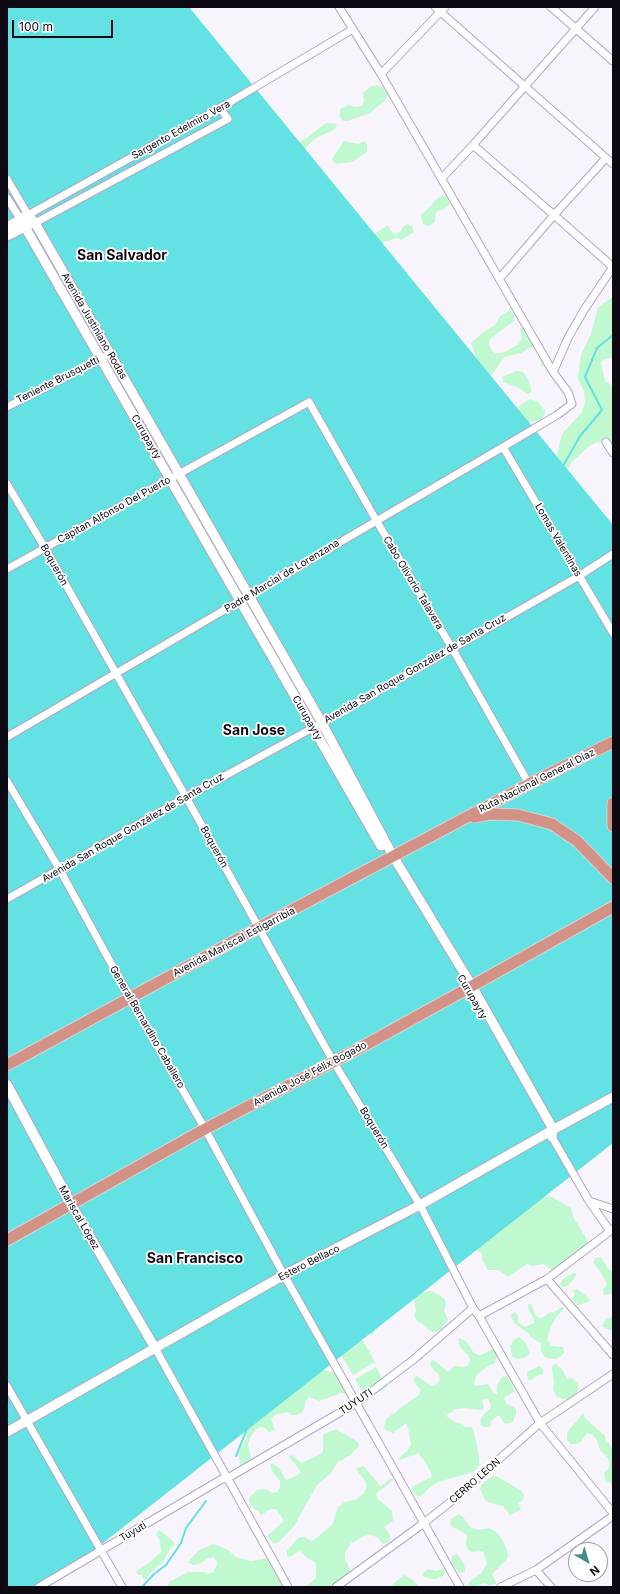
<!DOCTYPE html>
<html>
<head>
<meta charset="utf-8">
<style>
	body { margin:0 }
	#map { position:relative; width:620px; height:1594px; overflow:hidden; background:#f7f4fb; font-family:Inter,sans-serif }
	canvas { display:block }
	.frame { position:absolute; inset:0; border:8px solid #0e0a14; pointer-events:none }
	.north { position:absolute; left:568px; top:1542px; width:40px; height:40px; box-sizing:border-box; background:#fff; border:1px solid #9f9da1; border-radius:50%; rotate:142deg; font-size:11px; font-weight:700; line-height:16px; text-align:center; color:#0e0a14 }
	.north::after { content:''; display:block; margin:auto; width:14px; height:18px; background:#468c85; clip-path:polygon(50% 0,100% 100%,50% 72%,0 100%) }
	.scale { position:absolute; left:12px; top:20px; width:101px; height:18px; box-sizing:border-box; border:2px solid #0e0a14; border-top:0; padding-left:5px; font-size:12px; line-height:14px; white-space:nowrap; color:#0e0a14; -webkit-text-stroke:3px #fff; paint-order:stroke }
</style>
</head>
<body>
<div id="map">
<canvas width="620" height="1594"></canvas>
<div class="frame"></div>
<div class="north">N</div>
<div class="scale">100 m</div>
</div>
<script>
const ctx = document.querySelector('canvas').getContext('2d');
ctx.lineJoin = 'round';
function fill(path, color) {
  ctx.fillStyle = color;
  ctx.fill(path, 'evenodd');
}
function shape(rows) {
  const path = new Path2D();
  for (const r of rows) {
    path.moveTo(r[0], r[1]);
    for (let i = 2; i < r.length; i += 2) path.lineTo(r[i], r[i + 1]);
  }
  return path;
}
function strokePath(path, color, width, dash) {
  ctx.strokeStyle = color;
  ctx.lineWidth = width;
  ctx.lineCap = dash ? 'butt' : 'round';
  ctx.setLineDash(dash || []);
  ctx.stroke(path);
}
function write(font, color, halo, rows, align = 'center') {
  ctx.font = font + ' Inter,sans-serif';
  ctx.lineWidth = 3.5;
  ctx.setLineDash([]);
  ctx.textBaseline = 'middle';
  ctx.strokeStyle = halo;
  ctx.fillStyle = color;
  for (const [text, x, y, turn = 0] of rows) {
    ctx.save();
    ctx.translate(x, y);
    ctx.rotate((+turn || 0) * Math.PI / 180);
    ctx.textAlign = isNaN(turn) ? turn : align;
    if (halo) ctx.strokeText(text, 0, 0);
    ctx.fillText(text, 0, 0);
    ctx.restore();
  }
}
fill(shape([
	[378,85,383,88,388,95,384,102,374,109,371,113,347,121,342,120,340,118,340,109,348,105,356,107,362,106,364,101,363,93,370,87],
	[326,123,337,124,335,129,314,139,302,152,295,145,308,137],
	[344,141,358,144,365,141,367,146,367,152,352,162,335,164,332,159],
	[443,195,446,196,450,203,444,209,436,212,435,221,431,225,428,226,423,224,421,215,423,213,431,206,434,201],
	[407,224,412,226,414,232,406,237,401,240,398,238,393,239,381,243,374,238,376,233,388,225,390,230,395,234,400,232,403,227],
	[613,297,613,357,605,359,601,362,605,381,613,386,613,443,609,444,598,442,589,446,571,463,569,467,565,469,558,460,557,455,562,434,582,412,585,403,584,391,578,378,581,355,591,334,598,307],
	[509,311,514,313,514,321,492,337,489,341,489,344,494,354,505,352,519,344,522,337,520,329,530,325,539,338,548,366,542,366,537,352,534,348,531,347,521,353,504,357,492,375,489,374,479,365,471,343,481,334,495,325,500,316],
	[517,371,523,372,529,381,532,392,528,394,519,388,503,382,502,377],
	[530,399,538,402,545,411,545,414,540,421,528,422,520,415,519,406],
	[541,1197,552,1197,567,1206,571,1207,573,1217,585,1236,590,1251,557,1273,543,1264,532,1266,527,1264,508,1277,499,1270,488,1270,482,1260,482,1254,474,1247],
	[384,1240,392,1248,407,1253,412,1252,423,1255,425,1260,421,1270,416,1273,415,1284,416,1289,420,1293,431,1291,436,1293,445,1299,446,1305,444,1310,448,1320,441,1330,436,1332,430,1331,422,1323,417,1321,414,1316,416,1311,412,1290,400,1290,390,1295,384,1304,370,1315,375,1330,372,1336,368,1332,346,1328,337,1333,329,1327,324,1321,321,1316,326,1306,340,1298,345,1297,351,1299,355,1295,350,1286,350,1280,354,1281,358,1285,363,1285,377,1268,379,1264,375,1254,374,1244],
	[601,1257,608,1269,613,1271,613,1293,604,1295,603,1290,607,1284,600,1271,593,1262,596,1258],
	[573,1273,576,1273,576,1276,573,1280,568,1286,562,1287,560,1285,562,1280],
	[577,1289,586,1296,590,1300,588,1302,578,1305,572,1299,575,1294,572,1290],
	[531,1304,535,1314,539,1318,544,1317,550,1312,553,1313,562,1307,564,1309,556,1317,551,1327,547,1340,552,1346,563,1347,564,1353,560,1357,555,1359,546,1358,544,1356,541,1351,541,1343,533,1339,528,1333,514,1323,511,1315,515,1312,518,1316,518,1322,525,1327,534,1323,534,1320,529,1310,528,1305],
	[613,1316,613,1329,609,1330,602,1326,604,1321],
	[358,1332,375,1362,353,1375,335,1345],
	[519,1337,525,1342,530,1354,526,1357,518,1359,512,1357,510,1346,514,1340],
	[460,1338,467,1342,473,1352,478,1355,481,1355,493,1349,498,1352,495,1363,488,1366,480,1372,476,1376,474,1384,476,1386,488,1384,494,1394,497,1394,497,1386,502,1377,504,1376,507,1377,512,1383,515,1391,504,1398,506,1403,516,1409,516,1414,513,1422,507,1424,504,1423,500,1416,497,1416,491,1421,490,1427,484,1427,480,1424,481,1418,491,1407,490,1402,487,1398,482,1400,484,1408,482,1410,466,1408,455,1409,452,1412,445,1415,455,1422,459,1423,465,1427,471,1427,473,1429,479,1455,479,1462,480,1465,473,1472,438,1482,429,1488,422,1496,417,1496,413,1492,412,1487,430,1478,432,1476,431,1473,426,1463,418,1453,400,1460,398,1459,409,1449,411,1444,408,1428,406,1423,393,1433,385,1430,384,1428,386,1419,396,1412,400,1408,419,1395,421,1390,414,1382,413,1380,415,1377,417,1376,431,1386,434,1386,440,1380,439,1375,431,1367,430,1362,433,1360,435,1361,448,1372,454,1366,463,1367,468,1365,470,1360,468,1355,460,1347,458,1339],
	[556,1364,562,1369,567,1379,572,1378,578,1384,578,1390,573,1397,568,1400,557,1397,553,1390,554,1382,552,1368,553,1365],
	[539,1366,543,1369,543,1375,540,1374,531,1380,528,1380,527,1372],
	[376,1367,387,1387,367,1399,355,1379],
	[321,1369,342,1375,350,1389,347,1394,341,1393,319,1401,309,1397,305,1402,305,1407,302,1412,297,1415,291,1415,287,1412,275,1415,271,1419,275,1430,269,1432,265,1428,260,1427,255,1430,249,1440,248,1445,252,1462,240,1469,239,1452,247,1437,248,1426],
	[583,1413,585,1418,605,1436,606,1443,608,1442,613,1451,613,1486,605,1479,604,1473,608,1469,610,1463,608,1458,600,1450,597,1440,593,1435,587,1433,581,1442,576,1444,570,1444,567,1440,567,1434,569,1429,577,1421],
	[336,1429,358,1442,359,1445,358,1447,350,1455,338,1462,330,1474,317,1485,294,1526,279,1542,274,1544,267,1536,283,1522,283,1519,277,1510,274,1509,268,1510,262,1515,251,1506,249,1501,249,1498,257,1490,266,1489,272,1493,277,1492,280,1487,280,1481,272,1471,270,1465,272,1463,279,1468,286,1480,298,1475,300,1472,300,1470,289,1457,290,1455,293,1456,302,1463,318,1455,323,1452,323,1435],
	[363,1466,374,1478,379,1485,381,1486,391,1478,393,1480,385,1487,376,1493,377,1498,392,1511,393,1521,384,1527,390,1535,390,1540,389,1542,383,1544,378,1538,370,1534,362,1537,350,1544,345,1553,345,1559,352,1574,332,1586,306,1587,316,1578,316,1563,307,1558,302,1552,299,1551,290,1557,287,1556,287,1551,298,1538,304,1537,311,1541,314,1540,332,1525,338,1507,345,1502,357,1499,363,1494,366,1489,366,1482,356,1469],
	[496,1476,520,1490,524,1494,523,1500,518,1503,521,1510,510,1515,503,1506,491,1503,485,1500,480,1489,482,1484,491,1477],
	[459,1514,463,1517,470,1527,478,1530,489,1528,495,1531,502,1539,507,1550,508,1556,507,1559,492,1574,497,1584,489,1585,484,1583,475,1587,468,1585,471,1580,481,1574,487,1564,483,1551,472,1552,467,1549,466,1544,467,1535,459,1530,454,1528,450,1524,451,1519],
	[159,1530,172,1540,175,1545,172,1546,162,1563,152,1571,146,1579,144,1580,142,1575,137,1574,136,1571,149,1563,161,1552,160,1541,156,1534],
	[214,1544,228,1550,236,1557,246,1560,251,1561,268,1558,277,1571,285,1587,168,1587,169,1582,188,1572,204,1572,208,1574,213,1572,216,1567,217,1562,214,1557,209,1558,199,1564,193,1565,188,1562,199,1550],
	[457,1554,464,1564,465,1572,459,1573,451,1562,452,1556],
	[428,1569,436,1571,444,1569,445,1574,437,1579,431,1579,423,1576,422,1574],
	[404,1575,413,1580,419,1587,392,1587,393,1584]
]), '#c0f8d0');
fill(shape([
	[7,7,189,7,613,525,613,1143,47,1587,7,1587]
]), '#64e1e2');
strokePath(shape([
	[563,466,580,436,602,410,585,377,597,348,613,335],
	[236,1456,247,1429],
	[142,1587,154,1574,166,1565,181,1543,186,1528,206,1501]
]), '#64e1e2', 2);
const minor = shape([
	[435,7,613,164],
	[551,7,613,61],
	[381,74,445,7],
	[473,145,554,215,613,267,584,310,568,338,553,372],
	[442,178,473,145,595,7],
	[7,179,28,215,220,108,353,29],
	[7,198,21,220],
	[35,223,228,119,220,108],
	[500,278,554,215,606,158],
	[7,407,104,357],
	[606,442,613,453],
	[503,447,613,633],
	[7,484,45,548,186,797,333,1061,420,1205,473,1308,479,1316,540,1423,613,1513],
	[7,569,309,402,376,520,452,648,529,784],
	[7,737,503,447,557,415,572,404,568,392,553,372,381,74,339,7],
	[7,781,60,870,130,998,205,1129,284,1275,460,1587],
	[7,899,186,797,322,723,579,576,613,554],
	[552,1137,589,1201,610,1231],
	[589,1201,613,1209],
	[547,1279,613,1355],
	[479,1316,547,1279,613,1229],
	[155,1348,288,1587],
	[7,1386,122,1587],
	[536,1570,551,1587],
	[39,1587,222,1479,228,1478,356,1403,413,1360,473,1308],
	[336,1587,424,1523,454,1499,540,1423,613,1374],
	[501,1587,536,1570,613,1516]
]);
const tertiary = shape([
	[21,220,381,846],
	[7,227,28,215,35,223,322,723,393,856,472,986,553,1129,552,1137],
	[7,236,29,225],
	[71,1204,155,1348],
	[7,1432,284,1275,420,1205,549,1132,613,1097]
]);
const secondary = shape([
	[7,1085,71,1204]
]);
const trunk = shape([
	[613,803,613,826],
	[474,817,490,814,518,815,552,824,577,841,613,878],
	[7,1065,258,928,529,784,613,742],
	[7,1240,205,1129,358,1049,472,986,613,907]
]);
strokePath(minor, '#b2a6c6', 9);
strokePath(tertiary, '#b2a6c6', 11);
strokePath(secondary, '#b2a6c6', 12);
strokePath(trunk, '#d4d3d5', 13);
strokePath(minor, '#fff', 7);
strokePath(tertiary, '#fff', 9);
strokePath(secondary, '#fff', 10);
strokePath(trunk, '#d29286', 11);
write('10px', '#0e0a14', '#fff', [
	["Sargento Edelmiro Vera",181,130,-29],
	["Avenida Justiniano Rodas",94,326,60],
	["Teniente Brusquetti",58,380,-27],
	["Curupayty",146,437,60],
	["Capitan Alfonso Del Puerto",114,510,-29],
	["Lomas Valentinas",558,540,60],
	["Boquerón",54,565,61],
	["Padre Marcial de Lorenzana",282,576,-31],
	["Cabo Olivorio Talavera",413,583,59],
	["Avenida San Roque González de Santa Cruz",415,669,-30],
	["Curupayty",307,718,60],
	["Ruta Nacional General Díaz",537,781,-27],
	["Avenida San Roque González de Santa Cruz",133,828,-30],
	["Boquerón",214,847,61],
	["Avenida Mariscal Estigarribia",234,942,-28],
	["Curupayty",472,997,60],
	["General Bernardino Caballero",147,1027,60],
	["Avenida José Félix Bogado",310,1074,-28],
	["Boquerón",374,1128,59],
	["Mariscal López",79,1218,60],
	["Estero Bellaco",309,1263,-27],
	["TUYUTI",356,1402,-34],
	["CERRO LEON",475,1481,-41],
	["Tuyuti",133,1532,-30]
]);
write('bold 14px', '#0e0a14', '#fff', [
	["San Salvador",122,256],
	["San Jose",254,731],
	["San Francisco",195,1259]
]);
</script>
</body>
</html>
